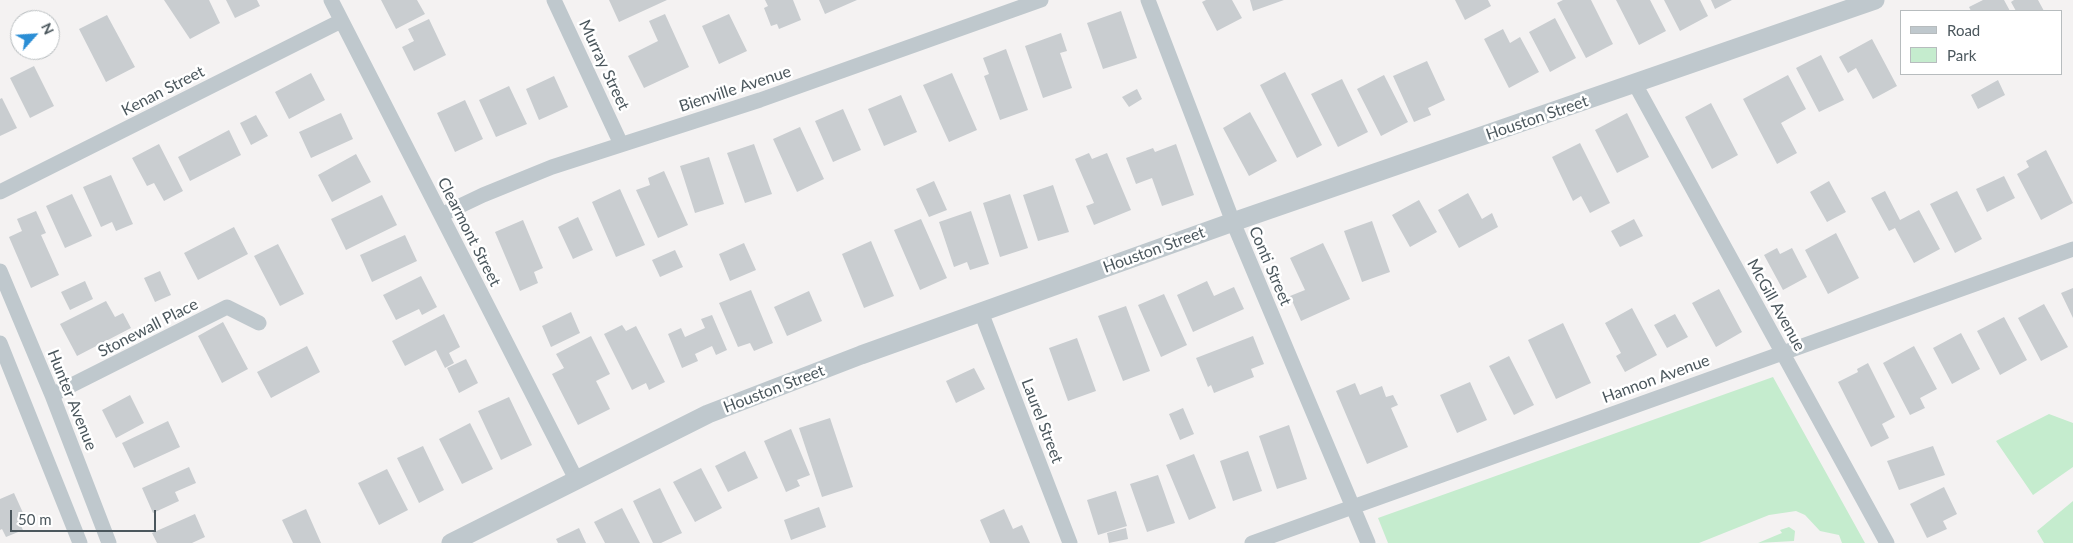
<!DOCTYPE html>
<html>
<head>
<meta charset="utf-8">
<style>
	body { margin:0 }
	#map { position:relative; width:2073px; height:543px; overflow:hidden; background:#f4f2f2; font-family:Lato,sans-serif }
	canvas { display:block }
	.legend { position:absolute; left:1900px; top:10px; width:162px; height:65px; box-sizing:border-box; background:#fff; border:1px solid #b7bcbe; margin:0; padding:6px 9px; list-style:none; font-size:15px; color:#4b575d }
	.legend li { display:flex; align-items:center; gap:10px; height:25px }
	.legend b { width:25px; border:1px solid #b7bcbe }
	.north { position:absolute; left:10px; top:10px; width:50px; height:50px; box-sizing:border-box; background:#fff; border:1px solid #b7bcbe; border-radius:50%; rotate:64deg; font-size:14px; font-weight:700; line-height:20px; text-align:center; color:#4b575d }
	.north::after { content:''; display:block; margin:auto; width:18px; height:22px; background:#2b8ed5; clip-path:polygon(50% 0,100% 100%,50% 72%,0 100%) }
	.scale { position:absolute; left:10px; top:510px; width:146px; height:22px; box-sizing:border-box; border:2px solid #4b575d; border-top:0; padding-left:6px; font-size:15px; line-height:18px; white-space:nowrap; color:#4b575d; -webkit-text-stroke:4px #fff; paint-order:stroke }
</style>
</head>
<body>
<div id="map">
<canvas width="2073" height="543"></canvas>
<ul class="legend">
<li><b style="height:6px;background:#bfc8cd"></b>Road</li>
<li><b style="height:14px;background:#c5ecce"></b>Park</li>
</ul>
<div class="north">N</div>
<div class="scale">50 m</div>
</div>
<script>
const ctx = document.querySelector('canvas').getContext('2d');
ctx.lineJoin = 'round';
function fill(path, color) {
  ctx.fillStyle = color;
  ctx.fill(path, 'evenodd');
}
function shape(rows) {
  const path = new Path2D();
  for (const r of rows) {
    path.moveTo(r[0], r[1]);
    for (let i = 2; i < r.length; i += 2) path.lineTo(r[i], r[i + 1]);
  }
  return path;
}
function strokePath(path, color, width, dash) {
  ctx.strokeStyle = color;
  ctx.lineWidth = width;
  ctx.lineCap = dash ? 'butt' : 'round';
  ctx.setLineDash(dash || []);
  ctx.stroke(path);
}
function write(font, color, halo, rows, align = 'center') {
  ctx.font = font + ' Lato,sans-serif';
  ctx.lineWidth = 5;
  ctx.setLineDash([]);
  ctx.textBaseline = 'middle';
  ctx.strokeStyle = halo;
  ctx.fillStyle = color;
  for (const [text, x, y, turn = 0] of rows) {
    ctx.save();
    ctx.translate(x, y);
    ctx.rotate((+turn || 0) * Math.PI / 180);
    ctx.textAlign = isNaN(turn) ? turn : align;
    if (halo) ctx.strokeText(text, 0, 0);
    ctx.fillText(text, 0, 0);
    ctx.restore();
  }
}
fill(shape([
	[1773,377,1865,543,1842,543,1839,535,1820,531,1805,515,1796,511,1769,515,1699,543,1388,543,1378,518],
	[2049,414,2073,423,2073,467,2033,495,1996,441],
	[2073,501,2073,543,2044,543,2037,531],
	[1789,527,1795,531,1794,541,1758,543,1777,535,1782,533,1780,530]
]), '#c5ecce');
fill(shape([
	[164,0,209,0,220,23,190,39],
	[226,0,257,0,260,6,235,18],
	[381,0,417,0,425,14,396,29],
	[609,0,667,0,619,22],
	[765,0,793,0,801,20,779,29,777,24,771,26,764,8,768,6],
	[819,0,857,0,825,14],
	[1206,0,1232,0,1242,18,1217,31,1202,2],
	[1250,0,1284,0,1253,11],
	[1455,0,1488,0,1491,6,1465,20],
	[1563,0,1591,0,1613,44,1586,58,1557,3],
	[1616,0,1650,0,1666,31,1639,45],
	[1664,0,1700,0,1708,16,1680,31],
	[1711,0,1732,0,1715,9],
	[1983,0,2004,0,2010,11,1971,11,1969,7],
	[2014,0,2038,0,2044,11,2016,11,2011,2],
	[1121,11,1137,58,1103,69,1087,23],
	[665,14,689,67,644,88,628,56,658,41,649,21],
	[729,14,747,51,719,64,702,26],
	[107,15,135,67,106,82,79,29],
	[1555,18,1576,58,1550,72,1529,32],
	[429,19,446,55,414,71,402,47,414,41,408,29],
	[1503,29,1510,43,1520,37,1539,72,1509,88,1484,39],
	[1061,33,1067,51,1060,53,1072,88,1043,98,1025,46],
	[1872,39,1897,86,1873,99,1856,68,1848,73,1839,57],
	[1006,49,1028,110,1000,120,984,76,989,74,983,58],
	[1821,55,1844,100,1819,112,1796,68],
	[1427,61,1445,100,1428,108,1431,115,1414,122,1393,76],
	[34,66,54,106,30,118,10,78],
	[1285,72,1322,145,1297,158,1260,85],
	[311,73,325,100,289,119,275,92],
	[952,73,977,130,949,142,923,85],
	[1384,75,1408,122,1381,136,1357,89],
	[1788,75,1806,109,1781,123,1797,153,1777,164,1743,99],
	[554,76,568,107,539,120,526,89],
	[1342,79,1368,132,1338,147,1311,94],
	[1998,80,2005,95,1978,109,1971,95],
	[509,86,527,124,496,137,479,100],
	[1137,89,1142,99,1129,107,1122,97],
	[901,95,917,132,884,146,868,109],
	[2,98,17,128,0,136,0,99],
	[465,100,483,139,455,152,437,113],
	[1711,103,1738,155,1712,169,1685,117],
	[843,109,861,150,833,162,815,121],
	[1250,112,1277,161,1249,176,1223,128],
	[341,113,353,139,311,158,299,132],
	[1627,113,1649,157,1617,173,1595,130],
	[256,115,268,136,251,145,240,123],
	[800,127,824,179,797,192,773,139],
	[229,130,241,155,190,181,178,157],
	[1580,143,1610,203,1590,213,1581,196,1573,201,1552,157],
	[159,144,183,191,164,201,154,183,147,186,132,158],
	[754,144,772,194,745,203,727,153],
	[1176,144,1194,195,1162,206,1152,178,1136,184,1126,158,1153,148,1155,152],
	[2046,150,2073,203,2041,220,2017,174,2029,167,2026,161],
	[1089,153,1092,159,1107,153,1131,210,1094,225,1086,206,1094,203,1075,159],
	[356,154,371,182,332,202,318,175],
	[709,157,724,204,695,213,680,166],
	[664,171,688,225,658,238,636,190,650,185,648,178],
	[111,175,133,224,116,231,112,222,101,227,83,187],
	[2004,176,2015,198,1987,212,1976,189],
	[934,181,947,210,929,217,916,189],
	[1829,181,1846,212,1827,222,1810,192],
	[1053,185,1069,232,1038,241,1023,195],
	[620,189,645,245,616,257,592,202],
	[1885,191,1900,220,1919,210,1940,249,1914,263,1895,228,1889,231,1871,198],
	[1957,191,1982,239,1955,253,1930,204],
	[1468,193,1482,219,1492,213,1498,227,1459,248,1438,210],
	[72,194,92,236,65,248,46,206],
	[1010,194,1028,248,1000,257,983,203],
	[382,195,397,225,346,250,331,219],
	[1419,200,1437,232,1410,247,1392,215],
	[36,211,46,233,41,235,59,275,31,288,9,237,22,231,17,219],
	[971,211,989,264,970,270,967,262,954,267,939,222],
	[578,217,593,250,573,259,558,227],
	[921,219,947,278,920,290,894,230],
	[1634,219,1643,236,1620,247,1611,231],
	[523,220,543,268,534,272,538,283,520,291,495,232],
	[1372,221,1390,272,1362,282,1344,231],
	[234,227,248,254,198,280,184,253],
	[1836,233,1859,278,1828,294,1805,250],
	[405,235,417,261,372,282,360,255],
	[871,241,894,296,864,308,842,254],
	[744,243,756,270,730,281,719,254],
	[1323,243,1350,299,1301,321,1290,296,1305,290,1290,258],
	[278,244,304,294,280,306,254,256],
	[1777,248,1780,254,1792,248,1807,277,1783,290,1764,255],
	[675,250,683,267,660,277,652,260],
	[160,271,171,295,155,302,144,278],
	[421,276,437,307,422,315,419,309,396,320,383,295],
	[85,281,93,299,70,310,61,292],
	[1207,281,1214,296,1234,287,1244,309,1193,332,1177,295],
	[2073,288,2073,318,2061,293],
	[1719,289,1742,332,1716,347,1692,303],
	[751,290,773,343,754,351,750,343,738,347,719,303],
	[809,291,822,321,787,336,774,307],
	[1164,294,1187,345,1161,357,1138,305],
	[106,301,115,317,123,313,131,328,77,356,60,324],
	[2044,304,2068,347,2041,361,2018,318],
	[1126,306,1150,371,1123,381,1098,316],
	[1632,308,1657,355,1625,372,1616,356,1621,353,1605,323],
	[571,312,580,333,551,347,542,326],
	[444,314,460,347,449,353,454,363,445,368,436,350,405,366,392,341],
	[1675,314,1688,337,1667,348,1654,325],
	[712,315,727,350,716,355,712,346,695,354,698,361,682,368,668,334,681,328,685,337,705,328,701,319],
	[2004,317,2027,360,2000,375,1977,331],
	[223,322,248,369,222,383,198,336],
	[1563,323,1591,383,1556,399,1528,340],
	[622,325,626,331,636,326,665,382,649,390,646,383,632,390,604,334],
	[1961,333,1980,369,1952,384,1933,348],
	[591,336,610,374,596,381,610,409,578,425,552,374,564,368,556,354],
	[1253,336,1264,364,1251,369,1254,377,1214,393,1211,385,1208,387,1196,358],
	[1077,338,1096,391,1068,401,1049,348],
	[307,346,320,372,271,398,257,372],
	[1914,346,1937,389,1920,398,1925,408,1910,415,1883,363],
	[1509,356,1534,405,1514,415,1489,366],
	[466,359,478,383,459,393,447,368],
	[1868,363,1895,417,1882,424,1889,438,1871,447,1838,382,1858,372,1857,369],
	[974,368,985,389,956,403,946,381],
	[1470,382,1487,420,1457,433,1440,395],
	[1355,383,1360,395,1382,386,1386,397,1393,395,1398,405,1391,408,1408,447,1367,464,1336,391],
	[130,395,144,423,116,438,102,410],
	[509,397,532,445,501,460,478,411],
	[1183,408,1194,434,1180,440,1169,414],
	[830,418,853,487,822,497,799,428],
	[168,421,180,447,134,468,122,443],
	[470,423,493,469,462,484,439,439],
	[1289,425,1307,479,1277,489,1259,436],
	[791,429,810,475,797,480,800,486,786,492,764,441],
	[423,446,444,490,419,503,397,458],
	[1933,446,1945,475,1899,490,1887,461],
	[745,451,758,478,728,492,715,466],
	[1248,451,1262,491,1233,501,1220,461],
	[1194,454,1216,508,1189,520,1166,465],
	[189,467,196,483,175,492,179,501,153,513,142,488],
	[701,468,722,508,695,522,673,482],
	[387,469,408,510,379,525,358,483],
	[1158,475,1175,523,1147,532,1130,484],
	[1944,487,1957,514,1943,521,1947,529,1927,538,1910,504],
	[660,488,682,533,661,543,653,543,633,501],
	[1116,491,1127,526,1098,535,1087,500],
	[14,493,24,515,17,518,23,530,6,537,2,529,0,530,0,499],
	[819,507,826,527,791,540,784,520],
	[622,508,640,543,605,543,594,522],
	[306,509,321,543,293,543,282,520],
	[1004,509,1013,529,1022,525,1030,543,990,543,980,520],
	[195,514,205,537,192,543,157,543,152,533],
	[579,528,586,543,558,543,556,539],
	[1126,528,1128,539,1109,543,1107,533]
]), '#c9cdd0');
strokePath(shape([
	[331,0,576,479],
	[554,0,621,144],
	[1148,0,1233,222,1368,543],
	[1635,84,1887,543],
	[0,192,341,21],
	[441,215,483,195,552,167,760,100,1041,0],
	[0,271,52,395,109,543],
	[981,312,1070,543],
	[0,343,80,543],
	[52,395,227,307,259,323],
	[1252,543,2073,249]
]), '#bfc8cd', 15);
strokePath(shape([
	[451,543,708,414,861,355,1233,222,1875,0]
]), '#bfc8cd', 19);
write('16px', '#4b575d', '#fff', [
	["Murray Street",604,65,65],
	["Bienville Avenue",735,89,-18],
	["Kenan Street",163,91,-27],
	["Houston Street",1537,118,-19],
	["Clearmont Street",469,232,63],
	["Houston Street",1154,250,-20],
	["Conti Street",1270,266,67],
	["McGill Avenue",1776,305,61],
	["Stonewall Place",148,328,-27],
	["Hannon Avenue",1656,379,-20],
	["Houston Street",774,389,-21],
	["Hunter Avenue",72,400,68],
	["Laurel Street",1042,421,69]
]);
</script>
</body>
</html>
